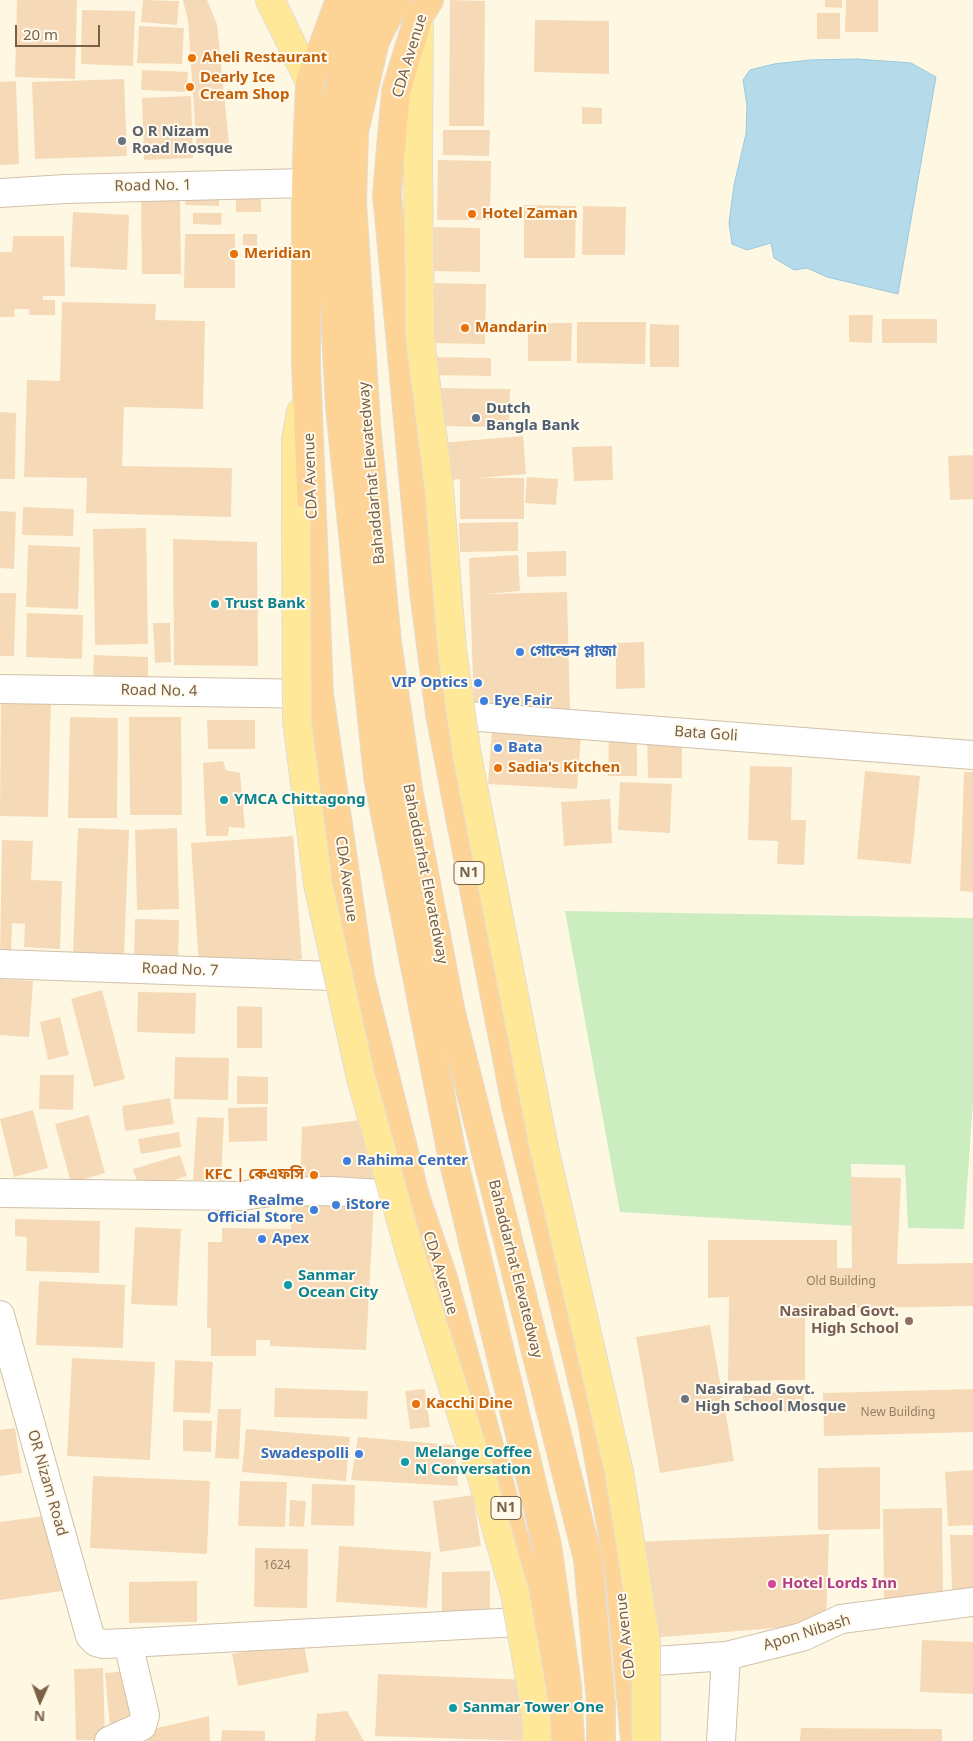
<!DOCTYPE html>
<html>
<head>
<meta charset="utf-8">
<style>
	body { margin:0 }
	#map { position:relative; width:973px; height:1741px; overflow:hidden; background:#fef8e3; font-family:"Noto Sans",sans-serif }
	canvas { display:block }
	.north { position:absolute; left:15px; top:1676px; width:50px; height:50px; -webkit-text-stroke:4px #fffaeb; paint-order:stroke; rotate:182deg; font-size:14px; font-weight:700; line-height:20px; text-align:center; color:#796046 }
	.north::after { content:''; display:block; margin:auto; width:18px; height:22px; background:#796046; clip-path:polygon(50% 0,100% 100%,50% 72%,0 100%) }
	.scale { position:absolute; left:15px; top:25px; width:85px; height:22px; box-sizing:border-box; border:2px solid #796046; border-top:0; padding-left:6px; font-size:15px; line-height:18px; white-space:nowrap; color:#796046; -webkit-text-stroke:4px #fffaeb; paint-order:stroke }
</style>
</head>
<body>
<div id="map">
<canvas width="973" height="1741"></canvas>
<div class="north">N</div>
<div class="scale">20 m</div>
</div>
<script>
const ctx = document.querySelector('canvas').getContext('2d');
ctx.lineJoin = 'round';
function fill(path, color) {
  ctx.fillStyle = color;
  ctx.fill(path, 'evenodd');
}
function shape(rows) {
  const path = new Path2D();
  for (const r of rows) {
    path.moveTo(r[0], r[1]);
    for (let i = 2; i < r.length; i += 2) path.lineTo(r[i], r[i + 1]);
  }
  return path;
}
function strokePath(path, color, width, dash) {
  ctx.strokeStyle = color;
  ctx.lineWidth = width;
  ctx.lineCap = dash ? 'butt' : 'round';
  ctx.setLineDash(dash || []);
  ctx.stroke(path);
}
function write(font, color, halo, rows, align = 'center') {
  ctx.font = font + ' "Noto Sans","Noto Sans Bengali",sans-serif';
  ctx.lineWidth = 4;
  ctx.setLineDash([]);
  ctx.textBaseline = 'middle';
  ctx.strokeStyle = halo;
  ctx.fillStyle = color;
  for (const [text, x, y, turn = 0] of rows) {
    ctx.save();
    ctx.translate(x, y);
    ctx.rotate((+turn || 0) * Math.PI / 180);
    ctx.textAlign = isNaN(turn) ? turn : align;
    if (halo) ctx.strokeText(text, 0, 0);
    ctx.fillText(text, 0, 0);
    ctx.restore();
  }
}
fill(shape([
	[565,911,973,918,973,1103,964,1229,908,1228,905,1165,851,1164,853,1226,620,1212]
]), '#cbedc0');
const water = shape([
	[857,59,911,63,936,77,898,294,827,277,807,268,794,270,774,258,771,243,747,250,732,244,729,223,734,185,746,134,747,105,743,80,750,70,774,64,810,60,857,59]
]);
fill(water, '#b5daea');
strokePath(water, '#9ac8dd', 1);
fill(shape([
	[17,0,77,0,75,79,15,77],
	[143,0,179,1,177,25,141,22],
	[183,0,207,0,217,24,230,154,197,154,188,21],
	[450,0,485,1,484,126,449,126],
	[825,0,842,0,842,8,825,7],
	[846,0,878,0,878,32,845,32],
	[82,10,135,11,133,66,81,64],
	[817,13,840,13,840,39,817,39],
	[535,20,609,21,609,74,534,72],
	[139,26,184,28,182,64,137,63],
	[142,70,188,72,187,92,141,90],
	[124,79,127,156,35,159,32,82],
	[16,81,19,164,0,165,0,82],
	[191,96,193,158,144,160,142,98],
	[582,107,602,108,602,124,582,124],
	[443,130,490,130,489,156,443,155],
	[438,160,491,161,490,220,437,220],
	[236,188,261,188,261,212,236,212],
	[186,189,219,190,219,206,185,205],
	[180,199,181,274,142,274,141,200],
	[524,205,576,206,575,258,524,258],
	[583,206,626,207,625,255,582,255],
	[73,212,129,215,127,270,70,267],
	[193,213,222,213,221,225,193,224],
	[431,227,480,228,480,272,430,271],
	[185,234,235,234,235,288,184,288],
	[243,234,257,234,257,246,243,245],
	[13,236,64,236,65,296,43,296,43,300,55,300,55,315,29,315,29,309,14,309,15,317,0,317,0,252,12,252],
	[430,283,486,284,485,344,429,343],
	[62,302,156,304,155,320,205,321,203,409,124,407,122,466,232,468,231,517,86,513,87,478,24,477,27,380,60,381],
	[849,315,873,315,872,343,849,342],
	[882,319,937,319,937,343,882,343],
	[577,322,646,322,645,364,577,363],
	[528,323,572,323,571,361,528,361],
	[650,324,679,325,679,367,650,367],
	[428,357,491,358,491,376,428,375],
	[428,388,510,389,509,427,428,426],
	[0,412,16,413,15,479,0,479],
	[523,436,526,474,479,478,524,478,524,519,460,519,460,479,443,481,440,443],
	[612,446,613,480,574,481,572,447],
	[973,455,973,499,950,500,948,456],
	[527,477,558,479,556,505,525,503],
	[23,507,74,509,73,536,22,535],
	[0,511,16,512,14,569,0,568],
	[518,522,518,551,460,552,459,523],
	[146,528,148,644,95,645,93,529],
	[173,539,257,542,258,666,174,665],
	[28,545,80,547,78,609,26,607],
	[566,551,566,576,527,577,527,552],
	[518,555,520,591,486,594,567,592,570,709,474,711,469,558],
	[0,593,16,593,14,656,0,656],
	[27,613,83,615,82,659,26,657],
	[153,623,170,623,171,662,155,663],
	[644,642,645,688,616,689,616,643],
	[94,655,148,657,148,683,93,683],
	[1,698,51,698,48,817,0,816],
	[70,717,118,718,117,818,68,818],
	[129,717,181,717,182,815,130,815],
	[207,720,255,720,255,749,208,749],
	[492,730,581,735,577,789,488,784],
	[609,734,637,734,637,776,608,776],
	[647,737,682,737,682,778,648,778],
	[223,761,226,770,240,773,245,828,229,827,228,836,206,836,203,763],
	[750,766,792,767,791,820,806,820,804,865,777,864,778,841,748,840],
	[865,771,920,776,911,864,857,859],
	[964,772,973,772,973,892,960,891],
	[620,782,672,784,670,833,618,830],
	[610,799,612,843,564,846,561,802],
	[78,828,129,830,124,955,73,953],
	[177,828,179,909,137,910,135,830],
	[293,836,302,959,199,966,191,843],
	[2,840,33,841,31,880,62,881,60,949,24,947,25,924,12,923,11,955,0,955],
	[135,919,179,920,178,961,134,960],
	[0,979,33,981,29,1037,0,1035],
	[102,990,125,1079,94,1087,71,999],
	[138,992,196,993,195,1034,137,1032],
	[237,1006,262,1007,262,1048,237,1048],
	[60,1017,69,1055,48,1060,40,1022],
	[175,1057,229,1058,228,1100,174,1099],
	[40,1075,74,1075,73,1110,39,1109],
	[237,1076,268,1077,268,1104,237,1104],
	[170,1098,174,1124,125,1131,122,1106],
	[267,1107,267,1141,229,1142,228,1108],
	[33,1110,48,1168,14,1177,0,1119],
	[89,1115,105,1173,71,1183,55,1124],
	[197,1117,224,1118,221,1181,193,1180],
	[369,1119,378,1183,300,1186,302,1127],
	[179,1132,181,1147,141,1154,138,1139],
	[180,1155,187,1176,140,1191,133,1169],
	[851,1177,901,1178,897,1264,973,1263,973,1306,805,1309,805,1380,728,1381,729,1297,708,1298,708,1240,837,1240,837,1268,852,1268],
	[374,1200,366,1350,270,1346,270,1340,256,1340,256,1356,211,1356,211,1328,207,1328,208,1242,222,1242,222,1228,291,1229,292,1203],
	[15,1219,100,1221,99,1273,26,1271,27,1237,15,1236],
	[135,1227,181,1229,177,1306,131,1304],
	[39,1281,125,1285,123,1348,36,1345],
	[710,1325,734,1461,660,1473,636,1337],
	[72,1358,155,1362,150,1460,67,1456],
	[175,1360,213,1362,210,1413,173,1412],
	[275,1388,368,1391,367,1419,274,1417],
	[425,1389,430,1427,410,1429,405,1391],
	[973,1389,973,1432,824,1436,823,1393],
	[804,1391,804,1412,743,1412,743,1392],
	[218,1409,241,1409,239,1459,215,1458],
	[183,1420,212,1421,211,1452,183,1451],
	[15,1428,22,1473,0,1476,0,1430],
	[246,1429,350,1437,346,1481,242,1472],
	[358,1437,454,1445,458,1486,351,1480],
	[880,1467,880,1529,818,1530,818,1468],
	[973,1470,973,1525,948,1526,945,1472],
	[93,1476,210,1481,207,1554,90,1548],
	[240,1481,287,1482,285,1527,238,1526],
	[312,1484,355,1485,354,1526,311,1525],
	[473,1495,481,1546,440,1552,433,1501],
	[290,1500,306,1501,304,1527,289,1526],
	[942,1508,943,1601,884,1602,883,1509],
	[52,1515,62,1591,0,1600,0,1522],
	[829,1534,826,1624,638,1639,632,1542],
	[950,1535,973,1535,973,1589,952,1590],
	[339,1546,431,1552,427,1608,336,1602],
	[255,1548,308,1549,307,1608,254,1607],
	[490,1571,490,1613,442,1614,442,1572],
	[197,1581,197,1622,129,1623,129,1582],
	[303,1640,309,1672,238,1686,232,1654],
	[922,1640,973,1642,973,1694,920,1692],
	[103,1668,105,1740,76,1740,74,1669],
	[131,1671,136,1725,110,1727,105,1673],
	[378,1674,530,1680,528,1741,375,1736],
	[347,1711,364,1741,315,1741,317,1714],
	[209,1716,210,1741,148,1741,144,1731],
	[801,1728,942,1729,942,1741,800,1741],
	[222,1730,265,1731,265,1741,221,1741]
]), '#f6dab8');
const minor = shape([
	[0,193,65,189,306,183],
	[0,689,319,694],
	[440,714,973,755],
	[0,964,360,977],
	[0,1193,239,1196,270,1192,332,1191,415,1196],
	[0,1315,90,1636,96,1642,103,1644,128,1643,537,1621],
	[628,1663,726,1656],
	[109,1741,142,1726,145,1715,128,1643],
	[721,1741,726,1656,802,1637,841,1619,973,1602]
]);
const primary = shape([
	[270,0,310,82],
	[418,156,419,27],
	[296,520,296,439,301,412]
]);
const trunk = shape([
	[342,0,337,8,310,82,306,183,306,364,319,694,360,977,415,1196,443,1278,537,1621,552,1741],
	[372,0,350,37,331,129,329,198,340,408,378,777,452,1155,547,1545,567,1686,570,1741],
	[396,0,375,41,354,132,352,202,366,423,387,642,409,795,451,1013,588,1559,601,1703,601,1741],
	[429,0,419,16,396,91,387,194,424,592,440,714,517,1110,591,1416,619,1568,635,1739]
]);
strokePath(minor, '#d1c0a8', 30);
strokePath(primary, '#e2dcd6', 30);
strokePath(trunk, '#e2dcd6', 30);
strokePath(minor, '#fff', 28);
strokePath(primary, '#ffe999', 28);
strokePath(trunk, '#fed496', 28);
const primaryBridge = shape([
	[418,156,420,338,439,488,452,650,467,756,544,1148,619,1472,646,1642,646,1741],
	[296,520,297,721,318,884,361,1078,412,1259,483,1481,515,1594,536,1713,537,1741]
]);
strokePath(primaryBridge, '#e2dcd6', 30, []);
strokePath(primaryBridge, '#ffe999', 28);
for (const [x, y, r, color] of [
	[192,58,5,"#e8710a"],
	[190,87,5,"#e8710a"],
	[122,141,5,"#6b7280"],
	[472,214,5,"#e8710a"],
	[234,254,5,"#e8710a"],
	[465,328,5,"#e8710a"],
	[476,418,5,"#5c6f8a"],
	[215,604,5,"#0f9aa8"],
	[520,652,5,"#3f7fe0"],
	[478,683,5,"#3f7fe0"],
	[484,701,5,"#3f7fe0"],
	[498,748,5,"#3f7fe0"],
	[498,768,5,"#e8710a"],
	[224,800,5,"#0f9aa8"],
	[347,1161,5,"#3f7fe0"],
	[314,1175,5,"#e8710a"],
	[336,1205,5,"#3f7fe0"],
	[314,1210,5,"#3f7fe0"],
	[262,1239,5,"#3f7fe0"],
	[288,1285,5,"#0f9aa8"],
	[909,1321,5,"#8d6e63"],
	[685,1399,5,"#6b7280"],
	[416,1404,5,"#e8710a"],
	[359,1454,5,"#3f7fe0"],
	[405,1462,5,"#0f9aa8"],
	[772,1584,5,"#d1479c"],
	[453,1708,5,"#0f9aa8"]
]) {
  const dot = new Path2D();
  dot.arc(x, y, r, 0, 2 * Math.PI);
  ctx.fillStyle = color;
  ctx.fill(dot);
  strokePath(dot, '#fffaeb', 2);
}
write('12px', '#987e62', null, [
	["Old Building",841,1282],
	["New Building",898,1413],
	["1624",277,1566]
]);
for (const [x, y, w] of [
	[469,873,30],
	[506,1508,30]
]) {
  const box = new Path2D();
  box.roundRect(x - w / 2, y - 11.5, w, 23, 4);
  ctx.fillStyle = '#fffaeb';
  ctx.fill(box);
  strokePath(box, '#796046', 1);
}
write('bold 14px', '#796046', null, [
	["N1",469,873],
	["N1",506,1508]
]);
write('15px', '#796046', '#fffaeb', [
	["CDA Avenue",410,56,-73],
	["Road No. 1",153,186,-1],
	["Bahaddarhat Elevatedway",372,473,-95],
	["CDA Avenue",311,476,-92],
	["Road No. 4",159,691,1],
	["Bata Goli",706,734,4],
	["Bahaddarhat Elevatedway",425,874,79],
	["CDA Avenue",346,879,82],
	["Road No. 7",180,970,2],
	["Bahaddarhat Elevatedway",515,1269,76],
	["CDA Avenue",440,1273,73],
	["OR Nizam Road",47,1483,74],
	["Apon Nibash",807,1633,-17],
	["CDA Avenue",626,1636,-96]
]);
write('bold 15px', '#c56008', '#fffaeb', [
	["Aheli Restaurant",202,58],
	["Dearly Ice",200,78],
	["Cream Shop",200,95],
	["Hotel Zaman",482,214],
	["Meridian",244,254],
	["Mandarin",475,328],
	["Sadia's Kitchen",508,768],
	["KFC | কেএফসি",304,1175,"right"],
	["Kacchi Dine",426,1404]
], 'left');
write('bold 15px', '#5b616d', '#fffaeb', [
	["O R Nizam",132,132],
	["Road Mosque",132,149],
	["Nasirabad Govt.",695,1390],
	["High School Mosque",695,1407]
], 'left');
write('bold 15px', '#4e5e75', '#fffaeb', [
	["Dutch",486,409],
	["Bangla Bank",486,426]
], 'left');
write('bold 15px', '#0d838f', '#fffaeb', [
	["Trust Bank",225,604],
	["YMCA Chittagong",234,800],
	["Sanmar",298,1276],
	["Ocean City",298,1293],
	["Melange Coffee",415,1453],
	["N Conversation",415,1470],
	["Sanmar Tower One",463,1708]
], 'left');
write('bold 15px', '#366cbe', '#fffaeb', [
	["গোল্ডেন প্লাজা",530,652],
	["VIP Optics",468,683,"right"],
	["Eye Fair",494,701],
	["Bata",508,748],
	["Rahima Center",357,1161],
	["Realme",304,1201,"right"],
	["Official Store",304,1218,"right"],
	["iStore",346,1205],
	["Apex",272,1239],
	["Swadespolli",349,1454,"right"]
], 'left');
write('bold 15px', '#785e54', '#fffaeb', [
	["Nasirabad Govt.",899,1312],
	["High School",899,1329]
], 'right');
write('bold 15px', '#b23c85', '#fffaeb', [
	["Hotel Lords Inn",782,1584]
], 'left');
</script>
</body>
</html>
